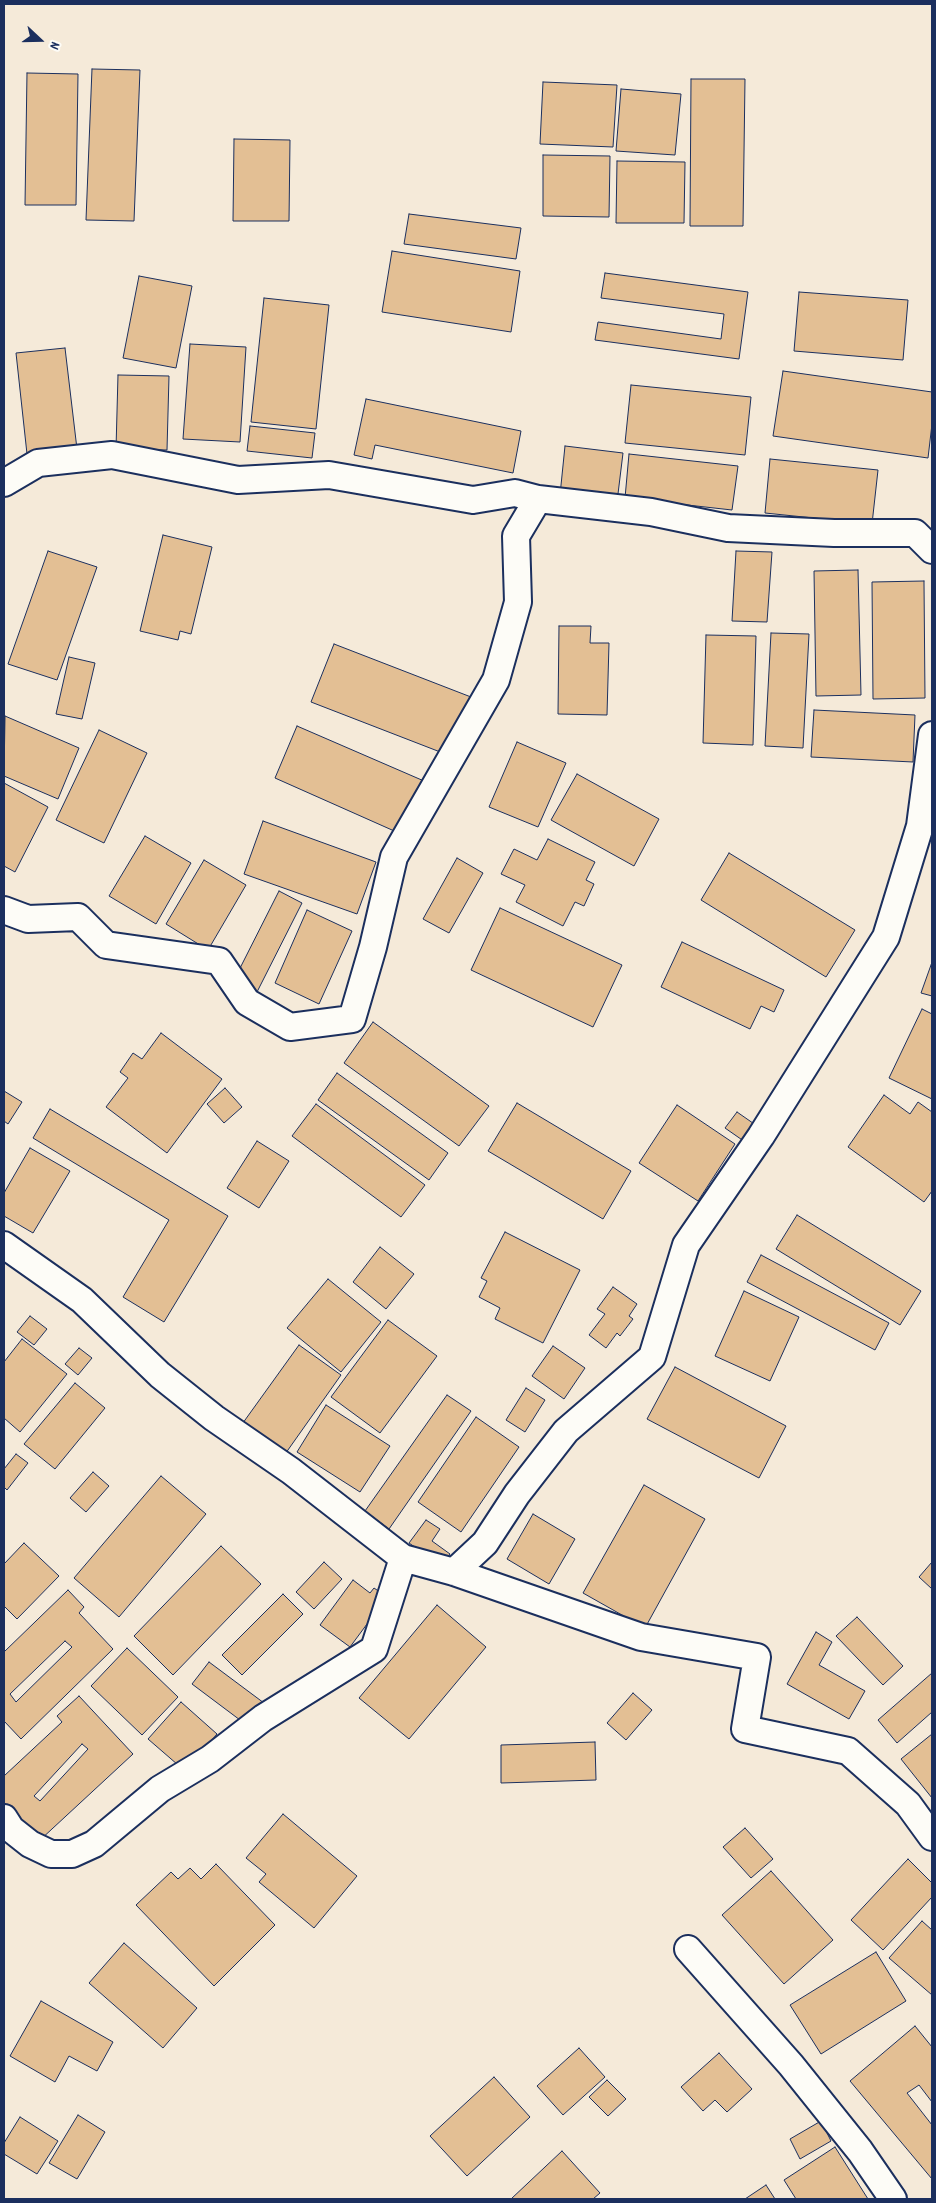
<!DOCTYPE html>
<html>
<head>
<meta charset="utf-8">
<style>
	body { margin:0 }
	#map { position:relative; width:936px; height:2203px; overflow:hidden; background:#f5ead9; font-family:Dekko,sans-serif }
	canvas { display:block }
	.frame { position:absolute; inset:0; border:5px solid #1b2f5e; pointer-events:none }
	.north { position:absolute; left:15px; top:15px; width:50px; height:50px; -webkit-text-stroke:4px #fdfcf7; paint-order:stroke; rotate:111deg; font-size:14px; font-weight:700; line-height:20px; text-align:center; color:#1b2f5e }
	.north::after { content:''; display:block; margin:auto; width:18px; height:22px; background:#1b2f5e; clip-path:polygon(50% 0,100% 100%,50% 72%,0 100%) }
</style>
</head>
<body>
<div id="map">
<canvas width="936" height="2203"></canvas>
<div class="frame"></div>
<div class="north">N</div>
</div>
<script>
const ctx = document.querySelector('canvas').getContext('2d');
ctx.lineJoin = 'round';
function fill(path, color) {
  ctx.fillStyle = color;
  ctx.fill(path, 'evenodd');
}
function shape(rows) {
  const path = new Path2D();
  for (const r of rows) {
    path.moveTo(r[0], r[1]);
    for (let i = 2; i < r.length; i += 2) path.lineTo(r[i], r[i + 1]);
  }
  return path;
}
function strokePath(path, color, width, dash) {
  ctx.strokeStyle = color;
  ctx.lineWidth = width;
  ctx.lineCap = dash ? 'butt' : 'round';
  ctx.setLineDash(dash || []);
  ctx.stroke(path);
}
const building = shape([
	[92,69,140,70,134,221,86,220,92,69],
	[27,73,78,74,76,205,25,205,27,73],
	[691,79,745,79,743,226,690,226,691,79],
	[543,82,617,85,613,147,540,144,543,82],
	[621,89,681,94,675,155,616,151,621,89],
	[234,139,290,140,289,221,233,221,234,139],
	[543,155,610,156,609,217,543,216,543,155],
	[617,161,685,162,684,223,616,223,617,161],
	[409,214,521,228,516,259,404,244,409,214],
	[392,251,520,271,511,332,382,312,392,251],
	[605,273,748,292,739,359,595,340,598,322,721,339,724,314,601,298,605,273],
	[139,276,192,286,176,368,123,358,139,276],
	[799,292,908,300,903,360,794,351,799,292],
	[264,298,329,305,316,429,251,422,264,298],
	[190,344,246,347,240,442,183,439,190,344],
	[65,348,77,449,27,454,16,353,65,348],
	[783,371,932,392,932,424,928,458,773,436,783,371],
	[118,375,169,376,167,450,116,449,118,375],
	[631,385,751,397,745,455,625,443,631,385],
	[366,399,521,431,513,473,375,445,372,459,354,455,366,399],
	[250,426,315,433,312,458,247,451,250,426],
	[565,446,623,453,617,502,560,495,565,446],
	[629,454,738,466,732,510,625,498,629,454],
	[770,459,878,470,872,524,765,513,770,459],
	[163,535,212,547,191,634,180,631,178,640,140,631,163,535],
	[48,551,97,567,57,680,8,664,48,551],
	[736,551,772,552,767,622,732,621,736,551],
	[858,570,861,695,816,696,814,571,858,570],
	[924,581,925,698,873,699,872,582,924,581],
	[559,626,591,626,590,643,609,643,607,715,558,714,559,626],
	[771,633,809,634,803,748,765,746,771,633],
	[706,635,756,636,753,745,703,743,706,635],
	[334,644,471,697,448,755,311,702,334,644],
	[69,657,95,663,82,719,56,714,69,657],
	[814,710,915,715,913,762,811,757,814,710],
	[5,716,79,748,58,799,4,776,5,716],
	[297,726,424,781,401,834,275,778,297,726],
	[99,730,147,753,104,843,56,820,99,730],
	[517,742,566,763,538,827,489,807,517,742],
	[577,774,659,819,634,866,551,820,577,774],
	[4,783,48,807,15,872,4,866,4,783],
	[263,821,376,862,357,914,244,874,263,821],
	[145,836,191,863,156,924,109,896,145,836],
	[548,839,595,862,586,880,594,884,584,906,575,902,563,926,516,902,525,885,501,874,514,849,537,860,548,839],
	[729,853,855,930,826,977,701,900,729,853],
	[457,858,483,873,449,933,423,919,457,858],
	[204,860,246,885,208,950,166,924,204,860],
	[279,891,302,903,257,992,234,980,279,891],
	[500,908,622,965,593,1027,471,970,500,908],
	[307,910,352,931,319,1004,275,983,307,910],
	[682,942,784,990,774,1012,761,1006,750,1029,661,987,682,942],
	[931,965,932,966,932,996,921,993,931,965],
	[922,1009,932,1014,932,1099,889,1078,922,1009],
	[373,1022,489,1106,459,1146,344,1063,373,1022],
	[161,1033,222,1079,167,1153,106,1107,128,1078,120,1072,133,1053,142,1059,161,1033],
	[337,1073,448,1153,429,1180,318,1100,337,1073],
	[225,1088,242,1107,224,1123,207,1104,225,1088],
	[4,1091,22,1102,8,1124,4,1121,4,1091],
	[884,1095,910,1114,918,1102,932,1112,932,1191,924,1202,848,1147,884,1095],
	[517,1103,631,1171,603,1219,488,1151,517,1103],
	[316,1104,425,1185,401,1217,292,1136,316,1104],
	[677,1105,735,1144,698,1201,639,1163,677,1105],
	[50,1109,228,1216,164,1322,123,1297,169,1220,33,1138,50,1109],
	[737,1112,760,1128,748,1144,725,1128,737,1112],
	[257,1141,289,1161,259,1208,227,1188,257,1141],
	[30,1148,70,1171,33,1233,4,1216,4,1193,30,1148],
	[797,1215,921,1291,900,1325,776,1249,797,1215],
	[505,1232,580,1270,543,1343,495,1319,500,1308,479,1297,487,1281,481,1278,505,1232],
	[380,1247,414,1274,386,1309,353,1282,380,1247],
	[761,1255,889,1323,875,1350,747,1282,761,1255],
	[328,1279,381,1322,341,1372,287,1328,328,1279],
	[613,1287,637,1304,629,1316,633,1319,620,1336,617,1333,606,1348,589,1335,605,1314,597,1309,613,1287],
	[744,1291,799,1317,770,1381,715,1356,744,1291],
	[30,1316,47,1329,34,1345,17,1332,30,1316],
	[388,1320,437,1356,380,1433,331,1397,388,1320],
	[22,1339,67,1374,20,1432,4,1418,4,1362,22,1339],
	[299,1345,341,1375,283,1457,240,1427,299,1345],
	[553,1346,585,1368,564,1399,532,1376,553,1346],
	[79,1348,92,1358,78,1375,65,1364,79,1348],
	[675,1367,786,1426,759,1478,647,1419,675,1367],
	[75,1383,105,1408,55,1469,24,1444,75,1383],
	[526,1388,545,1400,525,1432,506,1420,526,1388],
	[447,1395,471,1411,389,1529,365,1511,447,1395],
	[326,1405,390,1446,360,1492,297,1452,326,1405],
	[476,1417,519,1447,461,1532,418,1502,476,1417],
	[16,1454,28,1463,7,1490,4,1487,4,1469,16,1454],
	[93,1472,109,1486,86,1512,70,1498,93,1472],
	[161,1476,206,1514,119,1617,74,1578,161,1476],
	[644,1485,705,1519,645,1628,583,1593,644,1485],
	[533,1514,575,1539,549,1584,507,1559,533,1514],
	[426,1520,440,1529,432,1541,450,1554,441,1565,409,1543,426,1520],
	[24,1543,59,1576,17,1619,4,1606,4,1564,24,1543],
	[221,1546,261,1584,173,1675,134,1636,221,1546],
	[324,1562,342,1579,314,1609,296,1592,324,1562],
	[932,1562,932,1589,919,1577,932,1562],
	[353,1580,370,1593,374,1588,387,1597,350,1647,320,1625,353,1580],
	[68,1590,84,1607,79,1613,113,1649,21,1739,4,1721,4,1652,68,1590],
	[65,1641,72,1647,16,1702,10,1694,65,1641],
	[283,1594,303,1614,242,1675,222,1655,283,1594],
	[437,1605,486,1647,409,1739,359,1698,437,1605],
	[857,1617,903,1666,883,1685,836,1636,857,1617],
	[816,1632,832,1642,819,1665,865,1691,849,1719,787,1684,816,1632],
	[127,1648,178,1697,142,1735,91,1686,127,1648],
	[209,1662,264,1703,248,1726,192,1684,209,1662],
	[932,1673,932,1712,897,1743,878,1720,932,1673],
	[633,1693,652,1710,626,1740,607,1723,633,1693],
	[79,1696,133,1754,39,1841,4,1802,4,1776,62,1722,57,1716,79,1696],
	[82,1744,88,1749,40,1801,34,1796,82,1744],
	[181,1702,217,1734,185,1771,148,1739,181,1702],
	[932,1734,932,1798,901,1759,932,1734],
	[595,1742,596,1780,501,1783,501,1745,595,1742],
	[283,1814,357,1876,314,1928,259,1882,266,1874,246,1858,283,1814],
	[745,1828,773,1859,751,1878,723,1847,745,1828],
	[908,1859,932,1883,932,1897,883,1950,851,1920,908,1859],
	[216,1864,275,1925,214,1986,136,1905,171,1872,178,1879,190,1868,201,1879,216,1864],
	[771,1871,833,1940,784,1984,722,1915,771,1871],
	[922,1921,932,1930,932,1995,889,1958,922,1921],
	[124,1943,197,2008,163,2048,89,1983,124,1943],
	[876,1952,906,2001,821,2054,790,2005,876,1952],
	[41,2001,113,2042,97,2071,69,2056,55,2082,10,2056,41,2001],
	[915,2026,932,2047,932,2102,919,2085,907,2093,932,2125,932,2179,850,2081,915,2026],
	[579,2048,605,2077,563,2115,537,2086,579,2048],
	[719,2053,752,2089,727,2112,715,2100,703,2111,681,2087,719,2053],
	[494,2077,530,2117,467,2176,430,2136,494,2077],
	[607,2080,626,2099,608,2116,589,2097,607,2080],
	[78,2115,105,2132,77,2179,49,2163,78,2115],
	[20,2117,58,2141,37,2174,4,2154,4,2143,20,2117],
	[821,2121,831,2141,800,2159,790,2139,821,2121],
	[835,2147,868,2199,796,2199,784,2180,835,2147],
	[562,2151,600,2193,593,2199,511,2199,562,2151],
	[766,2185,775,2199,745,2199,766,2185]
]);
fill(building, '#e3bf94');
strokePath(building, '#1b2f5e', 1);
const minor = shape([
	[4,483,38,463,112,455,238,480,329,475,473,500,515,493,538,499,651,512,728,528,834,533,915,533,932,550],
	[4,910,28,919,78,917,106,945,219,961,247,1002,290,1027,352,1019,373,947,394,857,496,680,518,602,516,536,538,499],
	[4,1245,82,1300,160,1375,214,1418,291,1471,403,1558,454,1572,641,1637,757,1657,745,1729,848,1751,908,1804,932,1837],
	[454,1572,485,1543,517,1494,566,1431,652,1357,686,1245,761,1136,886,937,920,826,932,735],
	[4,1818,11,1829,30,1844,51,1854,72,1854,94,1844,160,1789,210,1759,263,1718,374,1649,403,1558],
	[688,1949,791,2065,860,2151,893,2199]
]);
strokePath(minor, '#1b2f5e', 30);
strokePath(minor, '#fdfcf7', 26);
</script>
</body>
</html>
